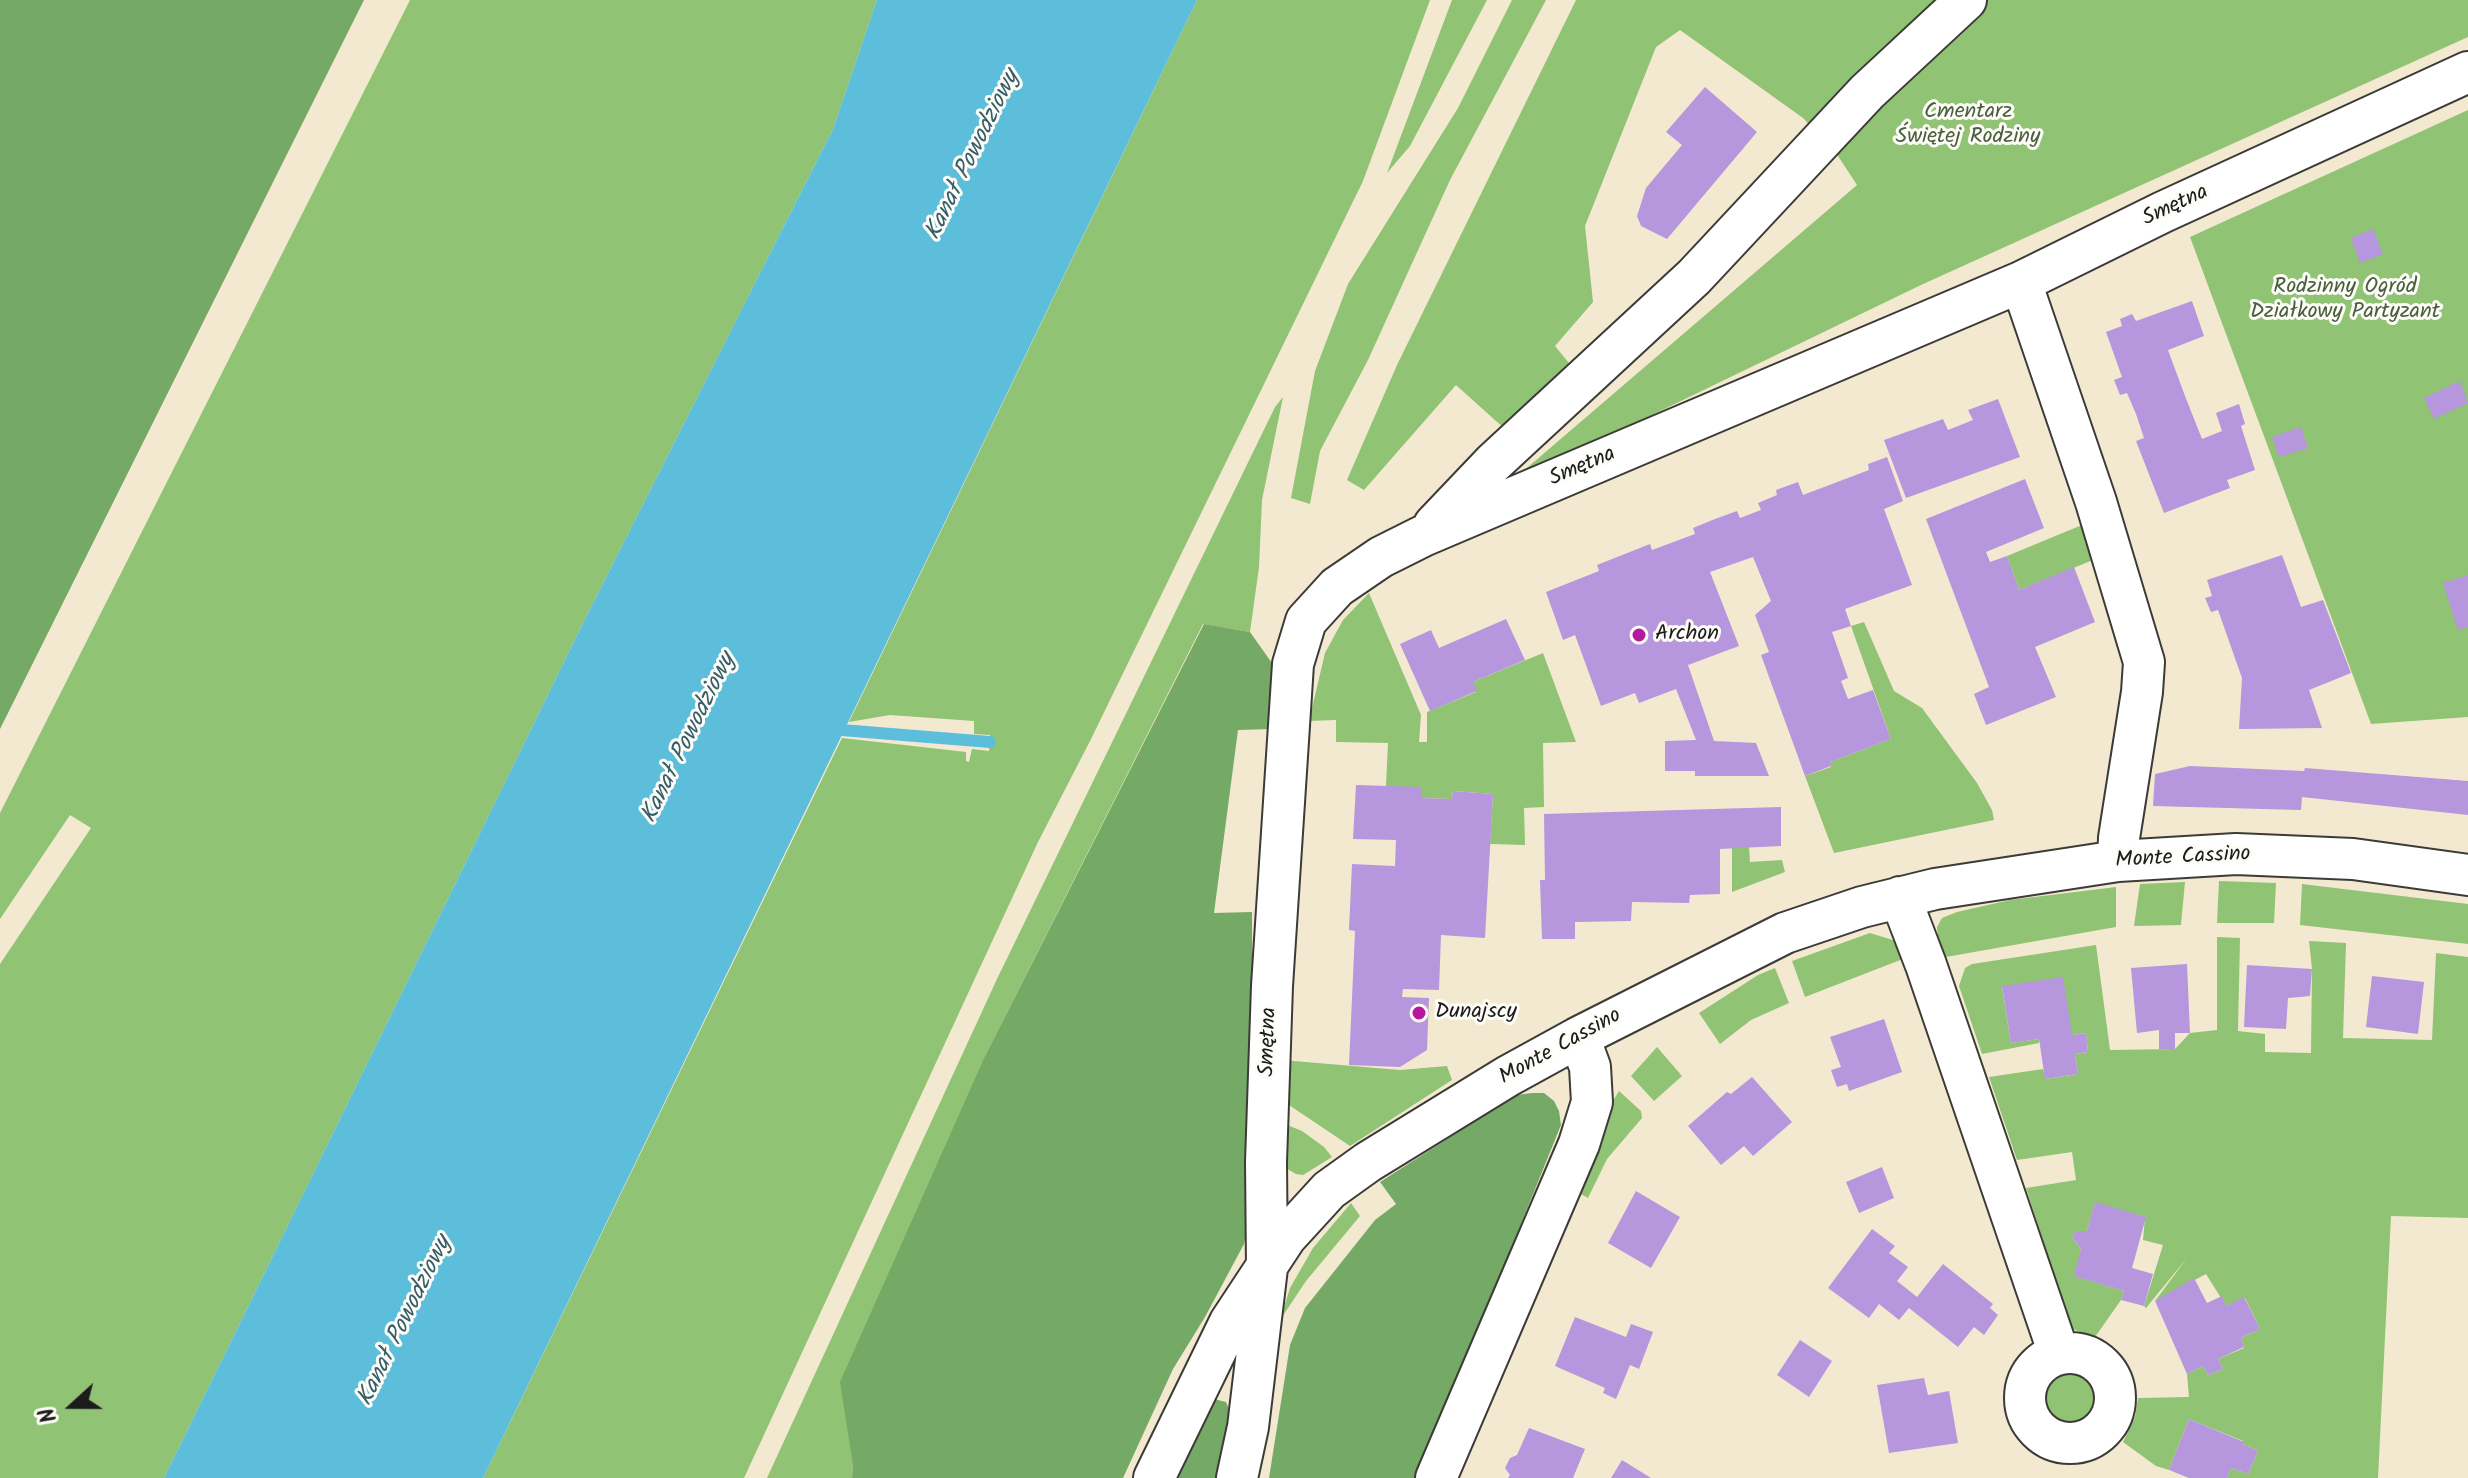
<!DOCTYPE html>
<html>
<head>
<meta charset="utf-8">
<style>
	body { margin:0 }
	#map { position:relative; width:2468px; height:1478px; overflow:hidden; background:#f3e9d1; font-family:Kalam,sans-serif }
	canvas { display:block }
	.north { position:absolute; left:32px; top:1366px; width:80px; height:80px; -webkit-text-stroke:6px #fdfcf7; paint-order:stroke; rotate:249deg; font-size:22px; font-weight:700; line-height:32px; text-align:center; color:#1c1c1c }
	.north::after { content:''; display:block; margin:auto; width:28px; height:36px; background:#1c1c1c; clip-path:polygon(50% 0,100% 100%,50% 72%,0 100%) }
</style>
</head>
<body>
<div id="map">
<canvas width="2468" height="1478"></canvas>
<div class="north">N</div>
</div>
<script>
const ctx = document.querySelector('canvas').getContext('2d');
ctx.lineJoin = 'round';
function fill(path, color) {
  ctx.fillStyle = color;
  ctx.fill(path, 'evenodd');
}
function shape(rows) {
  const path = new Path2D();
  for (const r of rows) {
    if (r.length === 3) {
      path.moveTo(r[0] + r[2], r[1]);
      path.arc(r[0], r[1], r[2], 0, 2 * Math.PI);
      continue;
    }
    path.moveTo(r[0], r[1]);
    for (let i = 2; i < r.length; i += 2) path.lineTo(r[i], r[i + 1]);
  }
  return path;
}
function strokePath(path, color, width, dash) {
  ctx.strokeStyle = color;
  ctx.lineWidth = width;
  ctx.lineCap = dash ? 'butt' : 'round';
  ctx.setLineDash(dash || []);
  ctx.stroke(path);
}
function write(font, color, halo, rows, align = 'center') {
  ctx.font = font + ' Kalam,sans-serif';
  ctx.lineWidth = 6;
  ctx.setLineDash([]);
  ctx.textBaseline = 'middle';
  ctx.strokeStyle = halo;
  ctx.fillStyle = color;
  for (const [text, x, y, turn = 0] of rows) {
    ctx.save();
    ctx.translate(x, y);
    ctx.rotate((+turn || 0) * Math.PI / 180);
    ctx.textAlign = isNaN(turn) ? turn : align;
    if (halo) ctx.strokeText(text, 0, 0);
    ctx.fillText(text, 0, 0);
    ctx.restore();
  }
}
fill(shape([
	[410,0,877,0,833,129,587,615,164,1478,0,1478,0,964,91,828,70,815,0,919,0,813],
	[1197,0,1430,0,1363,181,1091,739,1038,842,744,1478,483,1478,842,738,966,752,966,761,969,762,972,749,989,751,990,735,974,734,974,721,890,715,849,722],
	[1452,0,1487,0,1410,146,1387,173],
	[1512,0,1546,0,1450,180,1368,360,1320,451,1310,504,1291,498,1315,371,1348,284,1458,108],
	[1576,0,2468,0,2468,37,1921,285,1507,485,1857,185,1836,153,1803,118,1680,30,1656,47,1585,226,1593,302,1555,346,1573,368,1506,430,1456,385,1364,490,1347,480,1397,365],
	[2468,110,2468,717,2371,724,2190,237],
	[1283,397,1262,500,1259,567,1250,632,1203,624,986,1054,853,1465,852,1478,767,1478,997,979,1275,407],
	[2082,525,2093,560,2019,590,2007,556],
	[1369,593,1421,715,1419,742,1427,742,1427,712,1476,692,1473,682,1543,653,1576,742,1543,743,1544,807,1524,808,1525,845,1490,844,1493,794,1453,791,1452,799,1421,798,1386,786,1388,743,1336,742,1336,720,1309,721,1325,653,1343,620],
	[1864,622,1894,691,1922,708,1977,783,1992,810,1994,820,1834,853,1805,776,1831,767,1830,762,1891,739,1851,626],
	[1749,847,1750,862,1782,860,1785,872,1732,892,1732,848],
	[2219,881,2276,883,2274,923,2217,923],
	[2185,882,2181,925,2134,926,2140,884],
	[2302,884,2468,904,2468,944,2300,925],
	[2116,887,2116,927,1940,958,1937,927,1942,918,1957,912,2010,900],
	[1870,933,1896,941,1908,957,1805,997,1792,961],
	[2217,937,2240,938,2238,1031,2265,1034,2265,1052,2311,1053,2312,969,2309,941,2346,943,2343,1038,2432,1040,2436,953,2468,957,2468,1218,2391,1216,2378,1478,2227,1478,2231,1468,2248,1474,2258,1451,2243,1444,2243,1441,2189,1419,2169,1470,2156,1466,2123,1442,2135,1417,2138,1398,2189,1397,2187,1374,2203,1366,2208,1375,2223,1369,2218,1359,2244,1348,2241,1338,2260,1329,2245,1298,2226,1306,2206,1274,2155,1301,2187,1258,2146,1308,2144,1306,2163,1245,2143,1240,2145,1217,2095,1203,2087,1231,2076,1231,2072,1237,2081,1249,2075,1276,2124,1291,2121,1300,2095,1337,2072,1329,2026,1188,2076,1180,2072,1152,2017,1160,1989,1077,2043,1069,2046,1079,2078,1074,2075,1054,2088,1052,2086,1033,2072,1035,2002,987,2011,1043,2039,1039,2039,1043,1982,1054,1959,986,1965,968,1972,964,2096,945,2110,1050,2175,1049,2190,1033,2217,1030],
	[1775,968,1789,1003,1751,1020,1720,1044,1699,1013,1758,975],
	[1657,1047,1682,1076,1654,1101,1631,1076],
	[1282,1060,1400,1070,1447,1066,1452,1080,1350,1146,1280,1099],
	[1619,1091,1641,1111,1642,1118,1607,1159,1588,1198,1568,1187,1591,1137],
	[1280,1122,1302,1131,1324,1147,1332,1157,1303,1175,1296,1174,1289,1170,1281,1161],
	[1351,1203,1360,1216,1306,1281,1280,1320,1290,1288,1313,1248],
	[2069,1399,29]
]), '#90c374');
fill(shape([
	[0,0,364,0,0,729],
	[1204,624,1250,632,1279,673,1272,729,1238,730,1214,913,1252,912,1253,1204,1244,1244,1205,1317,1173,1369,1123,1478,852,1478,853,1465,840,1382,986,1054],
	[1532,1093,1544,1093,1554,1101,1559,1111,1561,1125,1418,1478,1269,1478,1290,1345,1305,1308,1375,1220,1396,1204,1380,1182,1516,1095],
	[1214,1399,1226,1402,1231,1414,1223,1478,1175,1478]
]), '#74a966');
fill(shape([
	[877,0,1197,0,483,1478,164,1478,587,615,833,129]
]), '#5dbedc');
strokePath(shape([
	[829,729,990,742]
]), '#5dbedc', 12);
fill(shape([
	[1705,87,1757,132,1667,239,1641,226,1637,216,1646,188,1682,145,1666,132],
	[2373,229,2383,254,2360,263,2351,238],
	[2192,301,2204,336,2168,350,2185,396,2202,439,2222,431,2216,413,2239,404,2245,424,2241,426,2255,470,2227,480,2230,488,2164,513,2136,441,2144,438,2136,414,2127,393,2120,395,2114,380,2122,377,2106,332,2122,326,2120,319,2132,314,2136,321],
	[2460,381,2468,403,2434,419,2424,398],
	[1998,399,2020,457,1906,498,1884,440,1943,419,1948,430,1973,420,1968,410],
	[2301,427,2308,448,2279,457,2272,437],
	[1887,457,1903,501,1884,509,1912,585,1845,609,1851,626,1832,632,1848,678,1841,681,1848,699,1873,690,1891,739,1830,762,1831,766,1805,776,1761,655,1769,652,1755,615,1771,601,1753,557,1710,572,1739,646,1688,665,1714,741,1756,743,1769,776,1695,776,1695,771,1665,771,1665,741,1696,740,1676,689,1639,703,1635,693,1601,706,1575,635,1563,640,1546,592,1599,571,1597,565,1650,544,1652,550,1695,534,1693,528,1715,519,1737,511,1740,518,1761,510,1758,503,1777,495,1776,490,1798,482,1803,495,1869,470,1868,464],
	[2025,479,2044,528,1986,552,1990,562,2007,556,2019,590,2074,567,2095,622,2035,647,2056,697,1986,725,1974,694,1989,687,1926,519],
	[2282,555,2301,607,2323,600,2351,673,2309,690,2322,728,2239,729,2242,678,2218,610,2211,612,2205,598,2212,596,2207,580],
	[2468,575,2468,627,2458,630,2443,583],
	[1506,619,1525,660,1473,682,1477,691,1430,711,1400,644,1431,630,1439,648],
	[2190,766,2304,771,2305,768,2468,781,2468,815,2302,797,2301,810,2153,806,2155,774],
	[1356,785,1421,787,1421,798,1452,799,1453,791,1493,794,1485,938,1441,935,1439,990,1403,989,1402,997,1429,998,1427,1050,1400,1067,1349,1065,1355,931,1349,930,1352,864,1395,866,1396,840,1353,839],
	[1781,807,1781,846,1720,849,1720,894,1690,895,1689,903,1632,902,1631,921,1575,922,1575,939,1542,939,1540,880,1545,880,1544,814],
	[2187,964,2190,1033,2175,1033,2175,1049,2159,1049,2159,1030,2137,1033,2131,968],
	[2247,965,2312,969,2310,996,2288,998,2286,1029,2244,1027],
	[2372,976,2424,982,2418,1034,2366,1027],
	[2063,977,2072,1035,2086,1033,2088,1052,2075,1054,2078,1074,2045,1079,2039,1039,2011,1043,2002,986],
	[1884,1019,1902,1072,1849,1091,1847,1084,1837,1087,1831,1070,1841,1067,1830,1037],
	[1752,1077,1792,1122,1753,1156,1744,1146,1721,1165,1688,1126,1727,1092,1731,1094],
	[1882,1167,1894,1198,1859,1213,1846,1182],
	[1636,1191,1680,1217,1651,1268,1608,1243],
	[2095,1202,2146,1217,2132,1268,2153,1274,2144,1306,2121,1300,2124,1291,2074,1276,2081,1249,2072,1237,2076,1231,2087,1231],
	[1872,1229,1895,1246,1889,1253,1908,1267,1897,1281,1917,1297,1943,1264,1993,1304,1990,1308,1998,1315,1984,1335,1974,1327,1958,1347,1909,1308,1899,1320,1879,1304,1869,1318,1828,1288],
	[2194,1278,2207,1303,2222,1296,2226,1306,2244,1297,2260,1329,2241,1338,2244,1347,2218,1359,2223,1369,2208,1375,2203,1366,2187,1374,2155,1301],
	[1575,1317,1626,1337,1631,1324,1653,1332,1639,1369,1630,1365,1616,1399,1603,1393,1605,1388,1555,1366],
	[1800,1340,1832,1361,1809,1397,1777,1375],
	[1924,1378,1928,1395,1949,1391,1958,1443,1889,1453,1877,1385],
	[2189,1419,2244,1442,2243,1444,2258,1451,2248,1474,2231,1468,2227,1478,2189,1478,2169,1470],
	[1529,1428,1585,1449,1573,1478,1508,1478,1510,1475,1505,1468,1510,1458,1517,1455],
	[1622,1460,1651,1478,1611,1478]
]), '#b696dc');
const minor = shape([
	[2021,282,2096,502,2144,662,2142,692,2119,838,2118,861],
	[1434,525,1493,463,1694,277,1867,92,1966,0],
	[1900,897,1926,965,2059,1354],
	[2070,1398,45],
	[1154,1478,1230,1322,1286,1237,1329,1190,1368,1162,1508,1076,1579,1037,1785,933,1862,907,1935,889,2118,861,2236,854,2353,859,2468,875],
	[1237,1478,1248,1427,1267,1268,1266,1162,1272,986,1293,664,1306,621,1337,587,1381,557,1423,536,2021,282,2163,212,2468,72],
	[1436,1478,1579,1144,1592,1102,1590,1067,1579,1037]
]);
strokePath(minor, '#3c3b37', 44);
strokePath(minor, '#fff', 40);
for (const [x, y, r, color] of [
	[1639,635,8,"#b5179e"],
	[1419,1013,8,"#b5179e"]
]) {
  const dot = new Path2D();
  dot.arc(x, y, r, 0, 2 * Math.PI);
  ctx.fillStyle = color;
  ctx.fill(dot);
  strokePath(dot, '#fdfcf7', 3);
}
write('22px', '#4a5f3f', '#fdfcf7', [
	["Cmentarz",1968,113],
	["Świętej Rodziny",1968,138],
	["Rodzinny Ogród",2345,288],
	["Działkowy Partyzant",2345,313]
]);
write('22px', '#1c1c1c', '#fdfcf7', [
	["Smętna",2176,207,-25],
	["Smętna",1583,468,-23],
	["Monte Cassino",2183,859,-3],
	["Smętna",1270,1042,-88],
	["Monte Cassino",1561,1048,-29]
]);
write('22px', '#1c1c1c', '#fdfcf7', [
	["Archon",1655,635],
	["Dunajscy",1435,1013]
], 'left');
write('italic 24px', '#365d69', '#fdfcf7', [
	["Kanał Powodziowy",974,156,-64],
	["Kanał Powodziowy",690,739,-64],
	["Kanał Powodziowy",406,1322,-64]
]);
</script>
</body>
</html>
